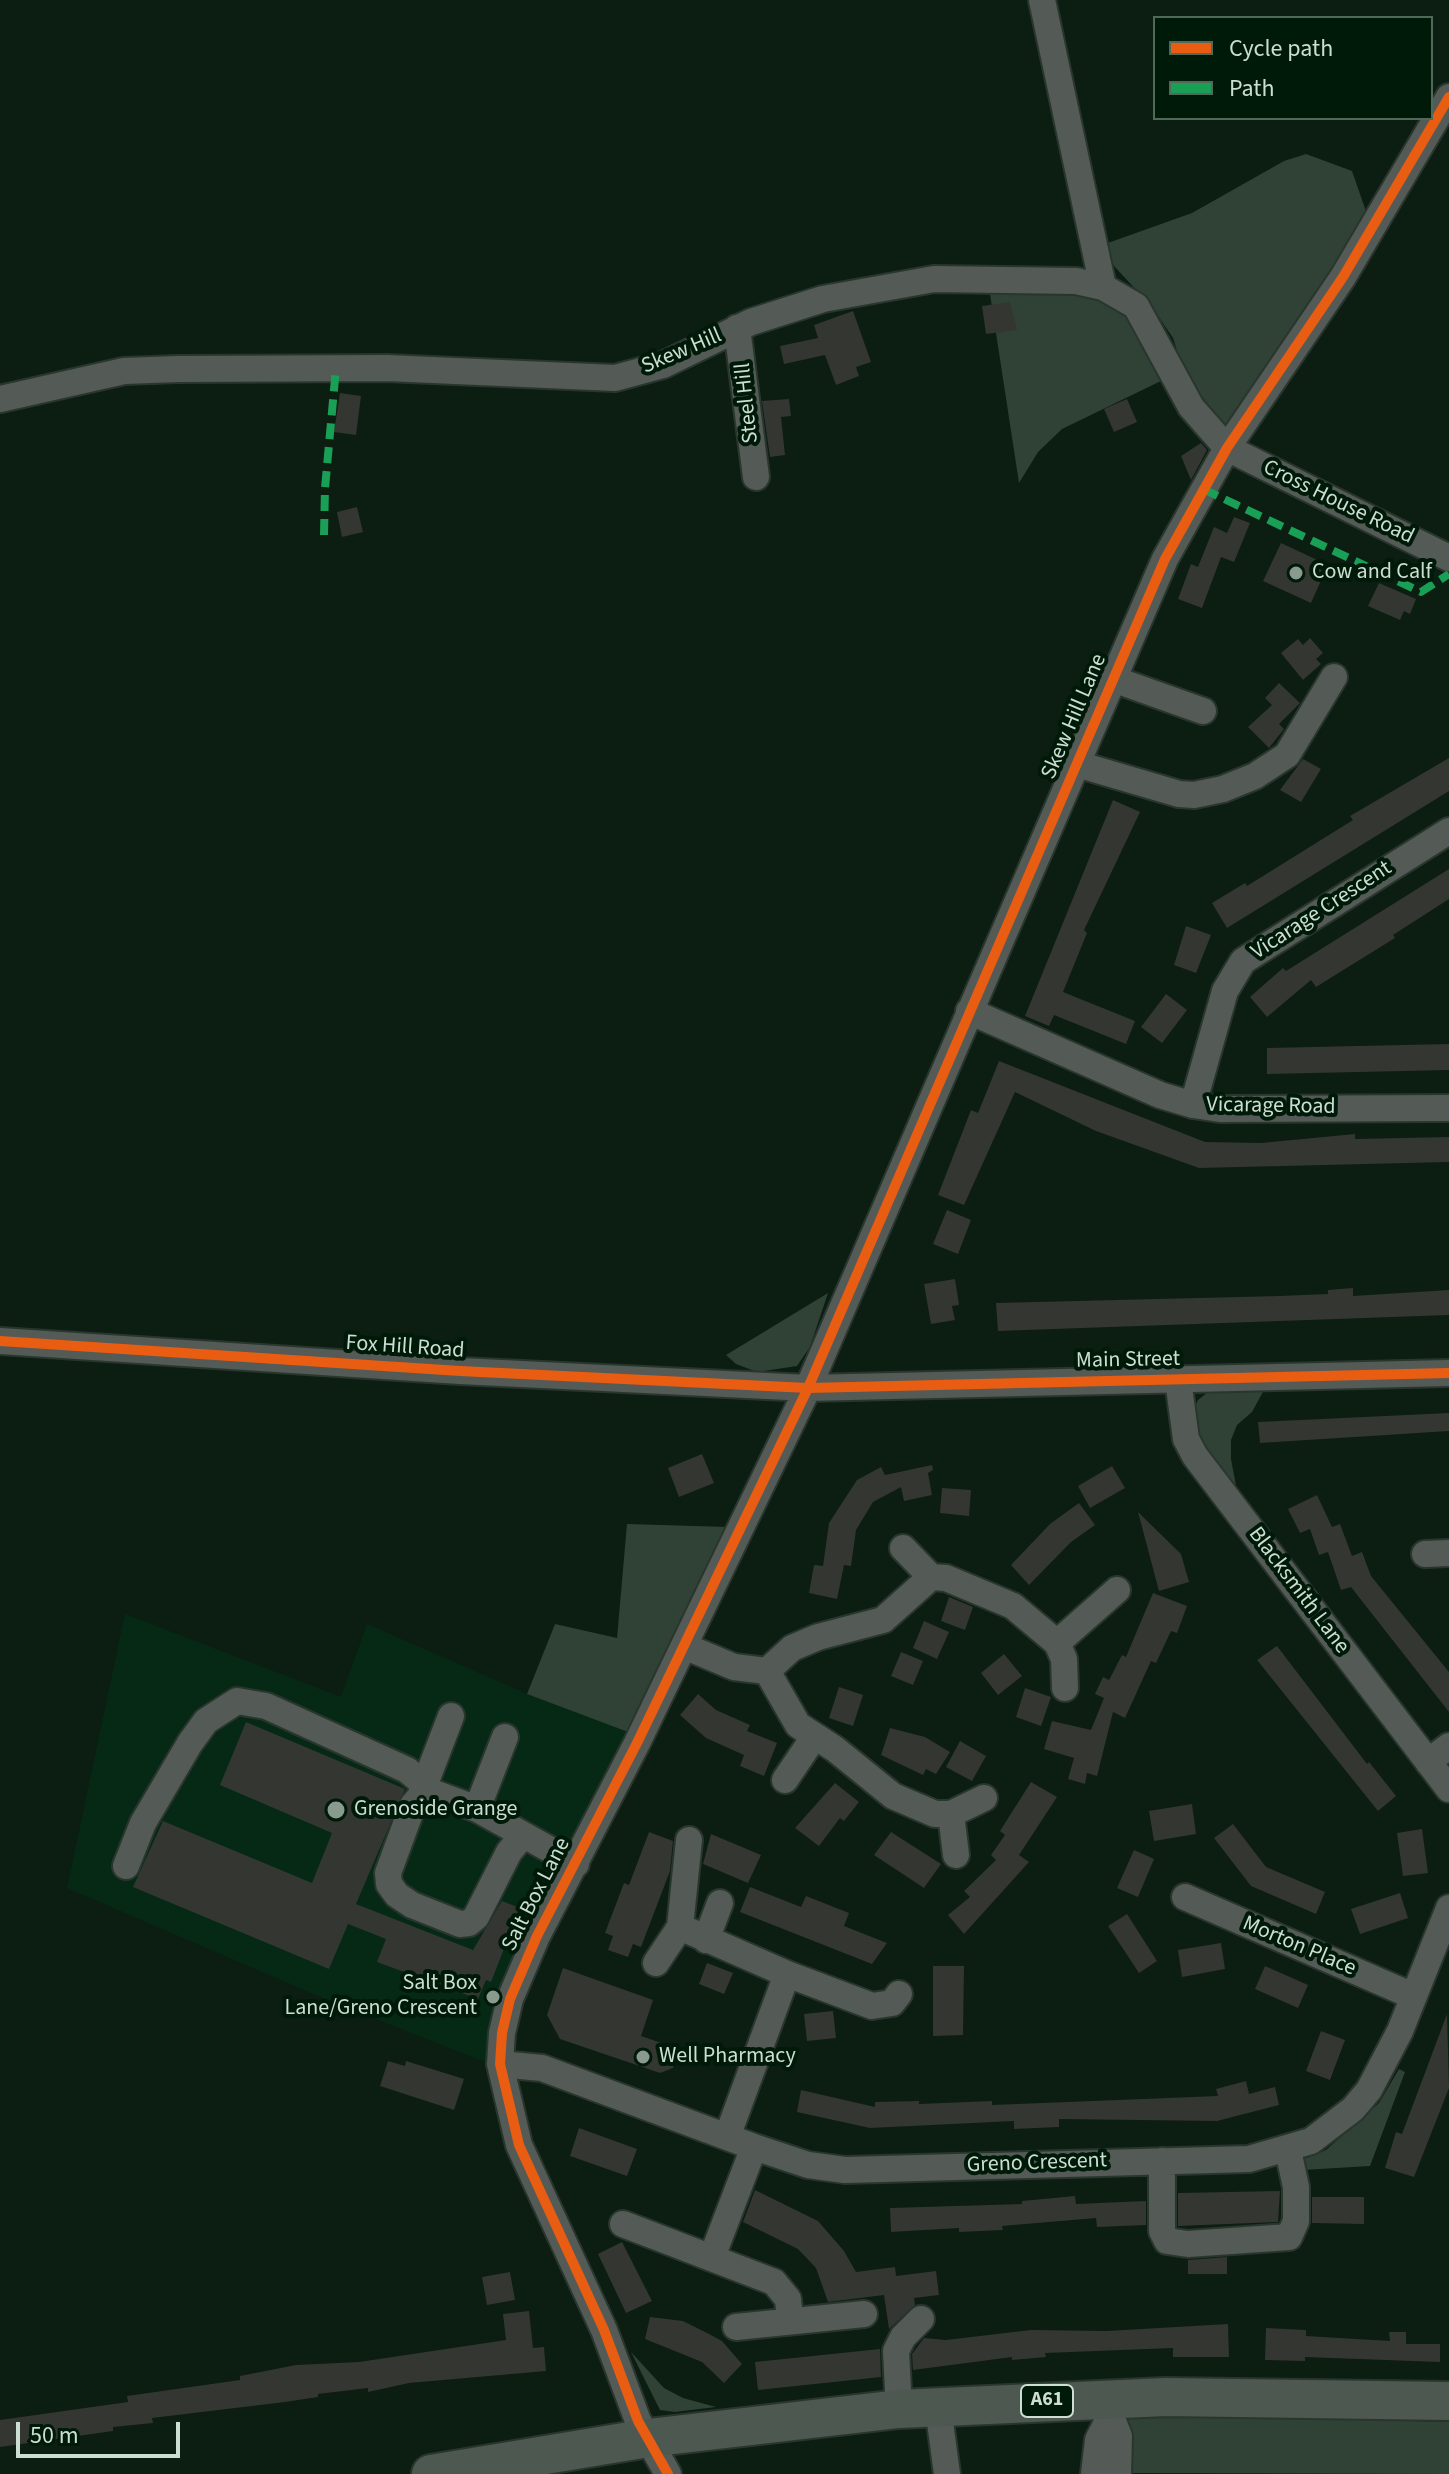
<!DOCTYPE html>
<html>
<head>
<meta charset="utf-8">
<style>
	body { margin:0 }
	#map { position:relative; width:1449px; height:2474px; overflow:hidden; background:#0c1d12; font-family:"Source Sans 3",sans-serif }
	canvas { display:block }
	.legend { position:absolute; left:1153px; top:16px; width:280px; height:104px; box-sizing:border-box; background:#001a09; border:2px solid #526859; margin:0; padding:10px 14px; list-style:none; font-size:24px; color:#ccddd1 }
	.legend li { display:flex; align-items:center; gap:16px; height:40px }
	.legend b { width:40px; border:2px solid #526859 }
	.scale { position:absolute; left:16px; top:2422px; width:164px; height:36px; box-sizing:border-box; border:4px solid #ccddd1; border-top:0; padding-left:10px; font-size:24px; line-height:28px; white-space:nowrap; color:#ccddd1; -webkit-text-stroke:6px #001a09; paint-order:stroke }
</style>
</head>
<body>
<div id="map">
<canvas width="1449" height="2474"></canvas>
<ul class="legend">
<li><b style="height:10px;background:#e95d12"></b>Cycle path</li>
<li><b style="height:10px;background:#1a9f57"></b>Path</li>
</ul>
<div class="scale">50 m</div>
</div>
<script>
const ctx = document.querySelector('canvas').getContext('2d');
ctx.lineJoin = 'round';
function fill(path, color) {
  ctx.fillStyle = color;
  ctx.fill(path, 'evenodd');
}
function shape(rows) {
  const path = new Path2D();
  for (const r of rows) {
    path.moveTo(r[0], r[1]);
    for (let i = 2; i < r.length; i += 2) path.lineTo(r[i], r[i + 1]);
  }
  return path;
}
function strokePath(path, color, width, dash) {
  ctx.strokeStyle = color;
  ctx.lineWidth = width;
  ctx.lineCap = dash ? 'butt' : 'round';
  ctx.setLineDash(dash || []);
  ctx.stroke(path);
}
function write(font, color, halo, rows, align = 'center') {
  ctx.font = font + ' "Source Sans 3",sans-serif';
  ctx.lineWidth = 8;
  ctx.setLineDash([]);
  ctx.textBaseline = 'middle';
  ctx.strokeStyle = halo;
  ctx.fillStyle = color;
  for (const [text, x, y, turn = 0] of rows) {
    ctx.save();
    ctx.translate(x, y);
    ctx.rotate((+turn || 0) * Math.PI / 180);
    ctx.textAlign = isNaN(turn) ? turn : align;
    if (halo) ctx.strokeText(text, 0, 0);
    ctx.fillText(text, 0, 0);
    ctx.restore();
  }
}
fill(shape([
	[125,1614,341,1697,367,1624,527,1694,628,1732,513,1953,485,2062,323,1998,67,1888]
]), '#062915');
fill(shape([
	[1306,154,1352,171,1368,217,1237,421,1223,426,1183,370,1173,338,1152,307,1114,266,1105,244,1192,213,1284,161],
	[1073,287,1126,308,1165,379,1062,429,1038,452,1019,483,990,294,1029,288],
	[828,1293,810,1347,797,1366,757,1372,736,1364,726,1355],
	[1264,1390,1252,1412,1237,1425,1231,1440,1231,1459,1238,1496,1201,1449,1192,1412,1198,1400,1208,1392],
	[627,1524,729,1527,628,1732,527,1694,555,1624,617,1638],
	[1399,2069,1405,2072,1370,2166,1303,2170,1304,2159,1326,2150,1379,2103],
	[631,2352,664,2388,683,2398,716,2407,675,2412,660,2410],
	[1168,2414,1449,2422,1449,2474,1126,2473,1128,2417]
]), '#2f4235');
fill(shape([
	[1010,302,1017,330,986,334,982,306],
	[853,311,871,362,856,367,859,376,836,385,825,355,784,364,780,346,818,338,814,325],
	[340,393,361,396,356,435,334,432],
	[789,399,791,416,781,417,785,455,770,457,762,401],
	[1127,399,1137,422,1114,432,1104,409],
	[1201,443,1207,450,1191,480,1181,456],
	[357,507,363,532,342,537,337,512],
	[1234,517,1250,523,1234,562,1221,557,1202,608,1178,599,1191,564,1198,567,1214,527,1227,533],
	[1281,543,1328,565,1311,603,1263,581],
	[1379,583,1416,599,1410,614,1404,611,1400,620,1368,606],
	[1310,638,1323,653,1316,659,1321,664,1303,680,1281,653,1298,639,1303,645],
	[1279,683,1300,703,1279,724,1284,729,1269,748,1248,727,1272,705,1265,698],
	[1449,758,1449,791,1227,928,1212,903,1245,883,1247,886,1353,820,1350,816],
	[1303,759,1321,769,1301,802,1280,790],
	[1113,800,1140,812,1084,930,1087,933,1063,992,1135,1021,1126,1044,1054,1015,1049,1026,1025,1016],
	[1449,869,1449,899,1393,935,1395,938,1316,987,1311,980,1267,1017,1250,997,1283,968,1286,971],
	[1186,926,1211,935,1196,973,1174,965],
	[1166,994,1187,1010,1162,1043,1141,1027],
	[1449,1044,1449,1070,1267,1074,1267,1048],
	[999,1061,1205,1142,1261,1143,1355,1134,1355,1139,1449,1137,1449,1162,1199,1168,1096,1131,1015,1092,964,1205,938,1195,971,1110,978,1113],
	[947,1210,971,1220,958,1254,933,1244],
	[955,1279,959,1305,952,1306,955,1320,931,1324,924,1284],
	[1353,1288,1353,1296,1449,1290,1449,1315,998,1331,996,1303,1279,1296,1328,1294,1328,1290],
	[1449,1413,1449,1431,1260,1443,1258,1422],
	[702,1454,714,1483,679,1497,668,1468],
	[932,1465,933,1470,928,1473,932,1495,904,1501,901,1487,873,1502,856,1530,851,1566,844,1565,837,1599,809,1593,814,1565,823,1566,829,1523,857,1480,881,1467,885,1475],
	[1112,1466,1125,1488,1090,1508,1078,1486],
	[942,1488,971,1490,969,1516,940,1513],
	[1317,1495,1332,1527,1340,1524,1352,1556,1362,1552,1371,1576,1449,1672,1449,1712,1351,1587,1341,1590,1328,1552,1319,1555,1310,1529,1300,1533,1288,1509],
	[1079,1503,1095,1525,1071,1542,1029,1585,1011,1565,1050,1524],
	[1138,1512,1181,1554,1189,1582,1159,1591],
	[1153,1593,1187,1606,1177,1633,1171,1631,1156,1663,1151,1661,1125,1718,1113,1712,1097,1776,1087,1773,1085,1784,1068,1779,1074,1758,1044,1749,1052,1721,1091,1730,1104,1698,1095,1694,1103,1677,1109,1680,1122,1655,1126,1657],
	[949,1597,973,1607,965,1630,941,1621],
	[924,1621,949,1632,937,1659,913,1648],
	[1277,1646,1367,1764,1369,1762,1396,1796,1378,1811,1257,1660],
	[901,1652,923,1661,913,1685,891,1676],
	[1004,1654,1022,1676,998,1695,981,1673],
	[839,1687,863,1695,853,1726,829,1718],
	[1025,1688,1051,1697,1041,1726,1016,1717],
	[698,1694,716,1710,750,1725,747,1731,777,1743,764,1776,740,1766,744,1755,706,1738,680,1715],
	[246,1722,405,1789,356,1904,473,1950,502,1901,520,1908,491,1982,486,1980,478,1999,377,1962,386,1939,348,1924,329,1969,133,1887,163,1821,312,1883,332,1833,220,1785],
	[890,1728,925,1737,950,1752,936,1774,926,1769,923,1775,881,1755],
	[960,1741,986,1756,972,1781,946,1767],
	[1031,1782,1057,1797,1019,1855,1029,1862,964,1934,948,1915,970,1897,964,1891,996,1860,991,1855,1005,1835,1000,1831],
	[835,1783,859,1802,844,1821,840,1818,819,1846,795,1828],
	[1192,1804,1196,1834,1154,1841,1149,1811],
	[1233,1824,1266,1867,1325,1892,1316,1914,1251,1886,1214,1838],
	[1422,1829,1428,1873,1403,1876,1397,1833],
	[649,1832,673,1841,670,1871,641,1947,633,1944,628,1957,608,1950,613,1936,605,1933,624,1883,629,1885],
	[891,1832,941,1864,924,1888,874,1855],
	[711,1834,761,1855,748,1883,703,1864],
	[1134,1850,1154,1859,1138,1897,1117,1888],
	[750,1887,801,1907,806,1896,849,1913,844,1926,887,1943,872,1964,740,1912],
	[1400,1893,1408,1918,1360,1934,1351,1909],
	[1127,1914,1157,1961,1139,1973,1108,1926],
	[1221,1943,1225,1969,1182,1977,1178,1950],
	[707,1963,733,1973,724,1994,699,1984],
	[933,1966,964,1966,963,2035,933,2036],
	[1265,1966,1308,1985,1298,2008,1255,1989],
	[563,1968,653,2000,641,2036,679,2049,673,2068,660,2073,560,2039,547,2015],
	[833,2011,836,2038,807,2041,804,2014],
	[1447,2014,1449,2088,1414,2177,1385,2168,1396,2132,1402,2134],
	[1321,2031,1345,2040,1330,2080,1306,2071],
	[388,2061,405,2066,406,2061,464,2079,454,2110,380,2086],
	[1246,2081,1249,2094,1275,2087,1279,2105,1217,2121,1059,2119,1059,2127,1014,2129,1014,2121,870,2128,797,2112,801,2090,875,2107,875,2102,919,2101,919,2104,992,2101,992,2105,1218,2096,1216,2089],
	[579,2128,637,2149,627,2176,570,2156],
	[755,2190,818,2221,844,2251,856,2272,895,2267,896,2276,936,2271,939,2295,914,2298,915,2305,889,2329,884,2295,828,2302,816,2268,798,2249,743,2222],
	[1280,2191,1278,2222,1178,2226,1178,2193],
	[1075,2196,1076,2204,1146,2201,1146,2225,1097,2227,1096,2218,1002,2226,1003,2230,959,2232,959,2228,891,2232,890,2208,1022,2204,1022,2201],
	[1312,2197,1364,2197,1364,2224,1312,2223],
	[622,2242,652,2301,626,2313,598,2254],
	[1227,2257,1227,2274,1188,2274,1188,2260],
	[510,2272,515,2300,487,2305,482,2277],
	[529,2311,533,2348,544,2347,546,2371,409,2383,368,2392,368,2388,318,2394,318,2397,285,2402,152,2418,153,2423,113,2427,113,2431,0,2447,0,2420,128,2402,127,2396,240,2380,240,2376,296,2365,359,2362,506,2340,503,2314],
	[650,2317,683,2321,709,2334,722,2341,742,2364,724,2383,702,2362,645,2339],
	[1228,2324,1229,2357,1173,2357,1173,2348,1045,2353,1046,2357,1012,2360,1012,2357,913,2370,912,2354,924,2338,946,2340,1031,2330,1107,2331],
	[1266,2328,1306,2330,1306,2336,1390,2341,1389,2332,1406,2332,1406,2344,1440,2344,1440,2362,1305,2357,1305,2361,1265,2360],
	[880,2349,881,2377,758,2390,755,2362]
]), '#333631');
const minor = shape([
	[1042,0,1103,287],
	[737,328,756,477],
	[0,399,124,371,178,369,387,368,615,378,663,365,751,322,823,299,934,279,1076,281,1103,287,1136,306,1191,407,1227,448,1449,558],
	[1113,679,1203,711],
	[1077,764,1179,794,1194,795,1223,789,1255,776,1287,755,1334,677],
	[969,1011,1160,1095,1193,1105,1220,1109,1449,1108],
	[1193,1105,1225,991,1243,961,1449,831],
	[0,1341,460,1371,808,1388,1449,1373],
	[1178,1380,1186,1439,1195,1456,1449,1789],
	[903,1548,931,1577],
	[1425,1554,1449,1553],
	[1057,1643,1117,1590],
	[684,1646,734,1667,767,1671,792,1648,818,1637,883,1620,931,1577,946,1578,1013,1606,1057,1643,1064,1659,1065,1688],
	[767,1671,798,1725,835,1749,893,1796,935,1814,951,1814,984,1798],
	[1428,1762,1449,1746],
	[785,1780,814,1737],
	[423,1789,451,1716],
	[477,1809,505,1737],
	[951,1814,956,1855],
	[523,1835,509,1852,476,1917,469,1923,460,1924,412,1905,397,1895,389,1884,388,1873,413,1805,419,1798,434,1793,477,1809,576,1864],
	[126,1866,143,1823,190,1743,206,1721,237,1701,266,1706,407,1770,419,1780,426,1794],
	[1185,1897,1413,1996],
	[680,1927,787,1974,872,2006,892,2003,899,1994],
	[706,1940,720,1903],
	[656,1963,680,1927,689,1840],
	[500,2064,542,2068,754,2147,808,2165,845,2170,1249,2159,1311,2141,1353,2109,1369,2090,1400,2031,1449,1908],
	[727,2137,787,1974],
	[1162,2161,1162,2231,1167,2241,1188,2244,1289,2237,1296,2221,1296,2187,1288,2150],
	[623,2224,774,2282,788,2299,790,2320],
	[712,2257,754,2147],
	[736,2327,864,2314],
	[938,2407,947,2474],
	[899,2409,896,2351,903,2337,921,2319],
	[1111,2416,1119,2436,1118,2474],
	[668,2474,638,2421,604,2330,519,2145,500,2064,502,2033,510,1999,537,1936,637,1743,808,1388,1165,559,1227,448,1343,277,1449,97],
	[1094,2474,1098,2440,1119,2399]
]);
const highway = shape([
	[431,2474,648,2438,899,2409,1166,2397,1449,2401]
]);
strokePath(minor, '#29362e', 30);
strokePath(highway, '#29362e', 42);
strokePath(minor, '#545a56', 26);
strokePath(highway, '#4d5850', 38);
strokePath(shape([
	[1203,489,1421,592,1449,574],
	[324,535,325,488,336,368]
]), '#1a9f57', 8, [16, 8]);
strokePath(shape([
	[0,1341,460,1371,808,1388,1449,1373],
	[668,2474,638,2421,604,2330,519,2145,500,2064,502,2033,510,1999,537,1936,637,1743,808,1388,1165,559,1227,448,1343,277,1449,97]
]), '#e95d12', 10);
for (const [x, y, r, color] of [
	[1296,573,8,"#899a8e"],
	[336,1810,10,"#899a8e"],
	[493,1997,8,"#899a8e"],
	[643,2057,8,"#899a8e"]
]) {
  const dot = new Path2D();
  dot.arc(x, y, r, 0, 2 * Math.PI);
  ctx.fillStyle = color;
  ctx.fill(dot);
  strokePath(dot, '#001a09', 3);
}
for (const [x, y, w] of [
	[1047,2401,52]
]) {
  const box = new Path2D();
  box.roundRect(x - w / 2, y - 16, w, 32, 6);
  ctx.fillStyle = '#001a09';
  ctx.fill(box);
  strokePath(box, '#ccddd1', 2);
}
write('bold 20px', '#ccddd1', null, [
	["A61",1047,2401]
]);
write('22px', '#ccddd1', '#001a09', [
	["Skew Hill",682,352,-23],
	["Steel Hill",748,403,-96],
	["Cross House Road",1338,503,26],
	["Skew Hill Lane",1075,717,-67],
	["Vicarage Crescent",1322,911,-33],
	["Vicarage Road",1271,1107,1],
	["Fox Hill Road",405,1348,4],
	["Main Street",1128,1361,-1],
	["Blacksmith Lane",1298,1591,53],
	["Salt Box Lane",537,1895,-63],
	["Morton Place",1299,1947,23],
	["Greno Crescent",1037,2164,-2]
]);
write('22px', '#ccddd1', '#001a09', [
	["Cow and Calf",1312,573],
	["Grenoside Grange",354,1810],
	["Salt Box",477,1984,"right"],
	["Lane/Greno Crescent",477,2009,"right"],
	["Well Pharmacy",659,2057]
], 'left');
</script>
</body>
</html>
